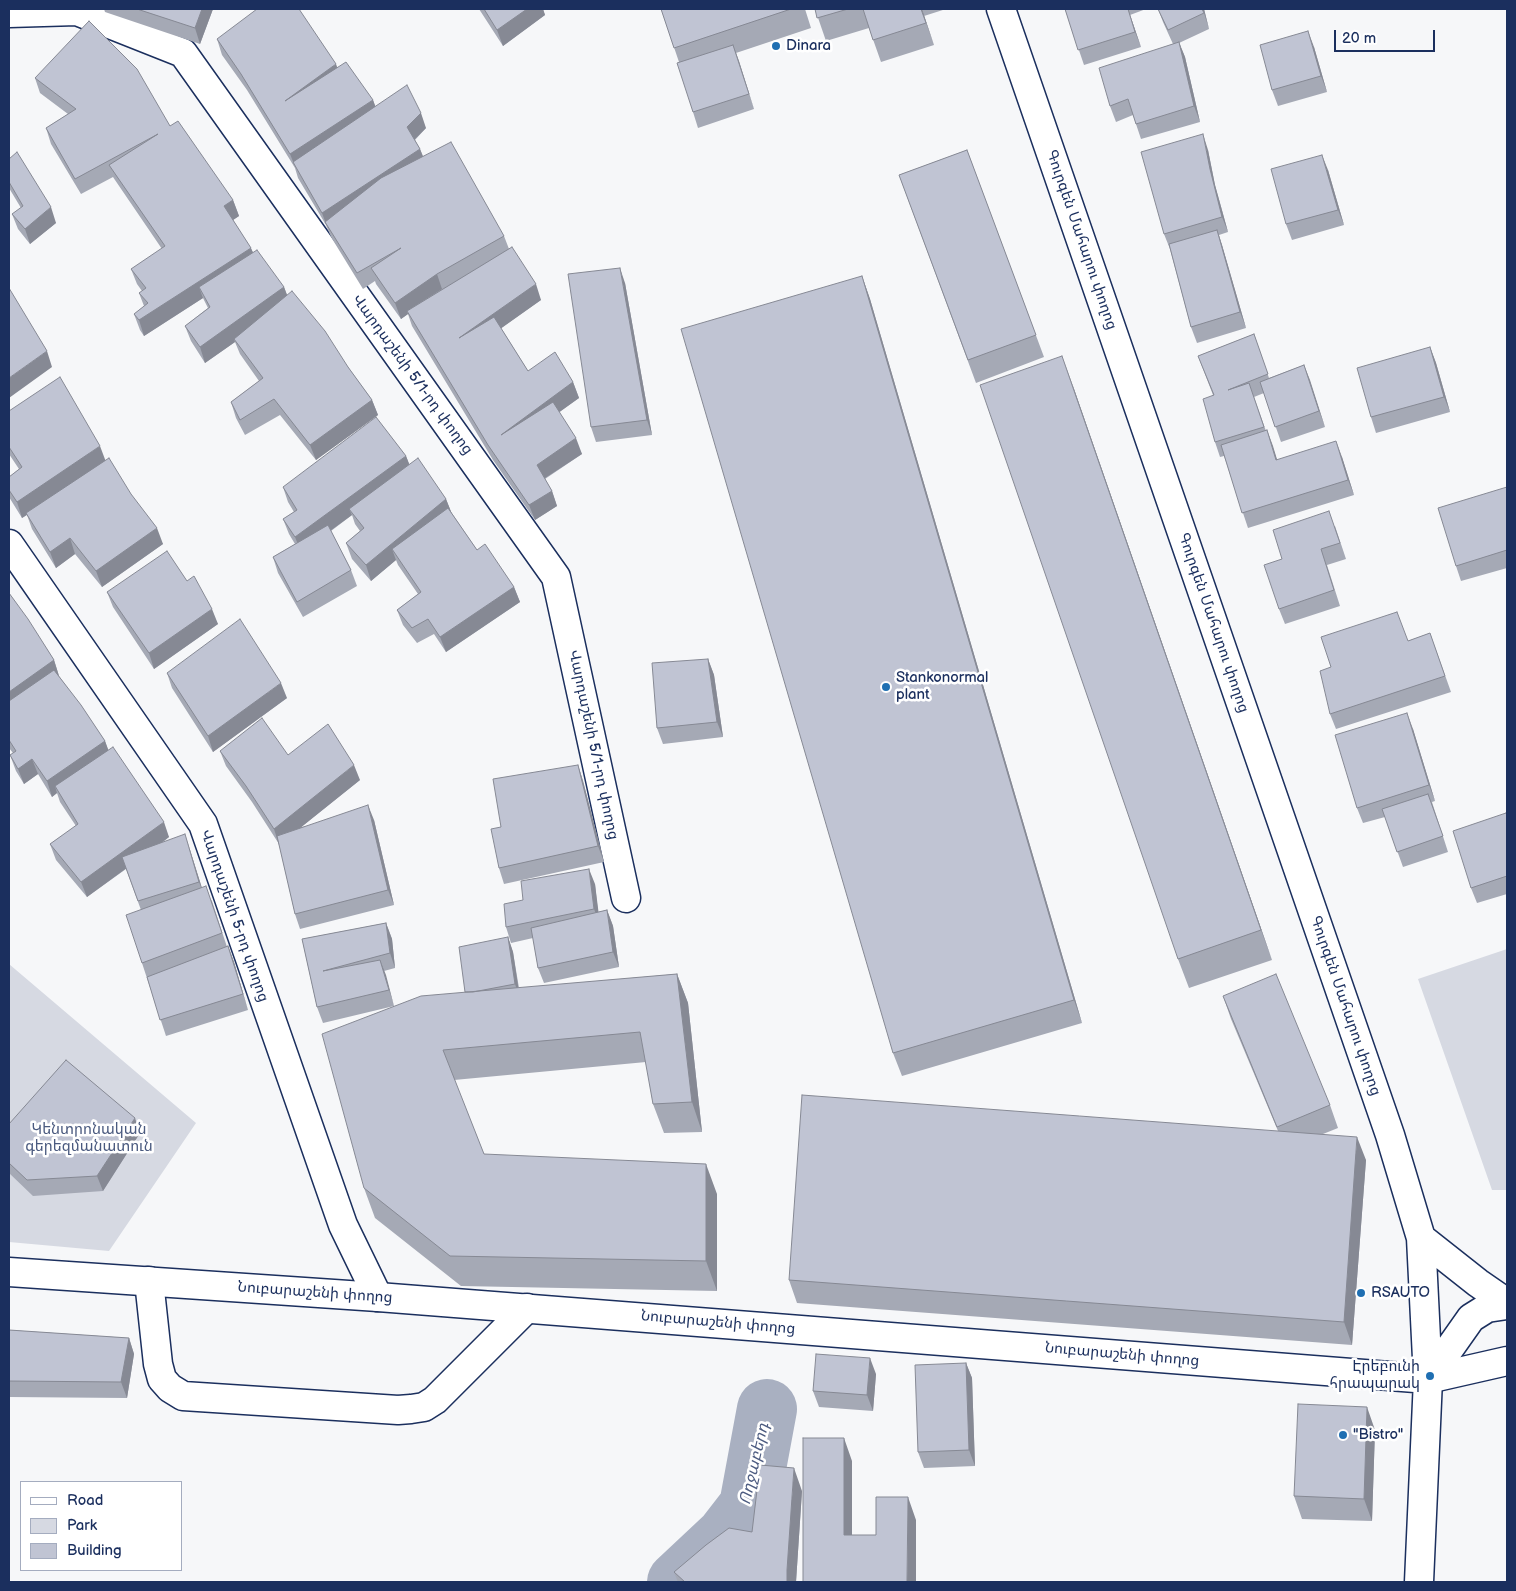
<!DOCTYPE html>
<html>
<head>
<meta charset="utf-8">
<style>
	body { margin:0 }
	#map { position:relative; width:1516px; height:1591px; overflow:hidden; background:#f6f7f9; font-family:"Balsamiq Sans",sans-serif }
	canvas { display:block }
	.frame { position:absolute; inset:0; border:10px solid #1b2f5e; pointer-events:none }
	.legend { position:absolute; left:20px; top:1481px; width:162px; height:90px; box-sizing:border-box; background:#fff; border:1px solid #a4acbf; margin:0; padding:6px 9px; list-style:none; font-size:15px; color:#1b2f5e }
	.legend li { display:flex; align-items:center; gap:10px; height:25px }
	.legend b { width:25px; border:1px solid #a4acbf }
	.scale { position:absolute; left:1334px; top:30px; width:101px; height:22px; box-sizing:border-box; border:2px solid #1b2f5e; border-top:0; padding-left:6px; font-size:15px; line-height:18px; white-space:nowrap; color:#1b2f5e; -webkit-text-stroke:4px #fff; paint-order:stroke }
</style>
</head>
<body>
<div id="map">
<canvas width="1516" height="1591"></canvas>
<div class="frame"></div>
<ul class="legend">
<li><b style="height:6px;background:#fff"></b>Road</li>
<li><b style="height:14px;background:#d6d9e2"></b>Park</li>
<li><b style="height:14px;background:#c0c4d3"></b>Building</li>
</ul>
<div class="scale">20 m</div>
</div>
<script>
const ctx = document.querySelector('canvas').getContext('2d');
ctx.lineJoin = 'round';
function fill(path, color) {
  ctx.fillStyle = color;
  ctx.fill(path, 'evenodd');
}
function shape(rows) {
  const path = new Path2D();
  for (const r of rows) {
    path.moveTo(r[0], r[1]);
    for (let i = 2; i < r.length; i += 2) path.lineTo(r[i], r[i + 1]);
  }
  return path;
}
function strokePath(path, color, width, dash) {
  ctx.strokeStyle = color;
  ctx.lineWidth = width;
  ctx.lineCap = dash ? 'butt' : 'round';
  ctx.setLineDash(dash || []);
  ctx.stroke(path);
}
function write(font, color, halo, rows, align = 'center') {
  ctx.font = font + ' "Balsamiq Sans","Noto Sans Armenian",sans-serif';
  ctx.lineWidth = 5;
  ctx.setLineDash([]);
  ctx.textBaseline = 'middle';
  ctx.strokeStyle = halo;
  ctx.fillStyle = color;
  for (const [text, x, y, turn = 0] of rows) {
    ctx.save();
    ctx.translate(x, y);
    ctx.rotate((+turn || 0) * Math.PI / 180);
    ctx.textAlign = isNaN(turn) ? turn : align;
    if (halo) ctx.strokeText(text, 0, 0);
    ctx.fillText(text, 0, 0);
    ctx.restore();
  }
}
fill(shape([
	[1507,949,1507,1190,1492,1190,1418,979],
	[9,964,196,1123,109,1251,9,1242]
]), '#d6d9e2');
strokePath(shape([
	[677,1582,725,1537,749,1506,767,1409]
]), '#a9b0c1', 60);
const minor = shape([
	[9,13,77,11,183,53,556,577,626,898],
	[9,544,203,824,343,1225,378,1297],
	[149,1281,158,1364,162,1379,170,1388,183,1396,398,1410,411,1409,424,1407,435,1400,527,1308],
	[1428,1379,1507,1361]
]);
const major = shape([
	[1001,9,1390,1135,1421,1238,1428,1379,1419,1582],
	[1421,1238,1478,1283,1507,1303],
	[9,1272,378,1297,1428,1379],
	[1428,1379,1471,1318,1487,1308,1507,1305]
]);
strokePath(minor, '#1b2f5e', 31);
strokePath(major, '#1b2f5e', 31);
strokePath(minor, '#fff', 28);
strokePath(major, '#fff', 28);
fill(shape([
	[104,9,213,9,200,44,105,12],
	[479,9,543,9,545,15,503,46],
	[661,9,805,9,811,28,736,53,754,109,698,128,693,112,679,62],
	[815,9,946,9,924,16,934,45,881,62,869,28,826,41],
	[1065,9,1146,9,1130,15,1141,47,1084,65],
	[1158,9,1204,9,1209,29,1179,43,1185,57,1200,122,1141,139,1133,115,1116,122,1110,106,1173,44,1163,22],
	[217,39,337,67,373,100,375,106,426,128,415,140,420,149,423,156,504,236,509,249,541,300,501,328,528,371,573,382,579,398,559,412,582,454,545,479,552,491,557,506,535,520,493,460,412,326,408,314,401,319,376,284,375,281,363,289,331,237,326,225,298,178,295,168,247,90,222,55],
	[1314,47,1327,92,1278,106,1272,90],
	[35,78,170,126,233,200,239,216,233,220,253,252,284,287,287,295,348,367,372,400,378,415,316,460,280,415,245,435,236,418,231,402,259,381,240,354,235,342,205,363,191,341,185,326,208,308,203,298,144,336,140,330,134,314,144,306,139,293,142,291,137,284,131,269,162,249,115,180,113,177,81,194,51,144,46,128,68,114,40,93],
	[967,150,1044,357,976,383,899,175],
	[1208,150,1215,185,1228,232,1219,235,1222,245,1246,328,1197,343,1191,327,1170,249,1164,234],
	[9,159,56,223,30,244,18,229,12,214,21,208,9,188],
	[1328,170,1344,225,1292,240,1286,224],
	[862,276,870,299,1082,1023,902,1076,893,1053],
	[625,283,652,435,596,442,591,427],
	[1254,334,1269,378,1304,365,1325,427,1281,442,1264,393,1254,397,1266,431,1267,430,1277,460,1342,457,1354,495,1248,528,1224,456,1220,457,1215,442,1213,395,1198,356],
	[1430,347,1436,363,1450,412,1376,433,1371,417],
	[1073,386,1272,960,1189,988,1178,959],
	[9,411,105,461,163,544,102,587,75,554,56,568,32,529,27,515,22,518,9,497,9,477,19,469,9,454],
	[406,456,409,464,446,499,451,512,477,550,514,587,520,602,446,652,434,634,417,643,403,625,397,610,418,594,398,565,396,560,371,581,352,559,346,543,360,531,355,524,352,515,331,531,351,570,357,586,303,617,278,573,273,557,295,544,289,534,283,519,294,512,288,502,283,487],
	[1507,487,1507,568,1461,581,1456,566],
	[1335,526,1346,559,1327,565,1340,606,1285,624,1279,609,1282,559],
	[187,581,218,624,154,669,113,607,107,592],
	[9,593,54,660,59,676,105,741,108,750,169,837,162,843,190,850,202,888,212,901,227,947,228,946,234,962,248,1010,166,1036,142,963,141,910,126,869,87,897,56,860,50,844,76,826,60,802,57,793,52,797,38,774,24,784,16,771,10,755,13,753,9,748],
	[1430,633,1451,692,1336,729,1330,714,1408,641],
	[708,659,714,675,723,737,663,744,657,728],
	[167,673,287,698,213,752,172,688],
	[1413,729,1435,801,1432,802,1448,852,1403,867,1385,817,1363,823,1357,808],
	[220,751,288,755,360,780,301,827,374,820,394,905,300,929,295,914,279,844,252,802,226,766],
	[578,765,583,781,604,862,504,884,499,868,501,827],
	[1507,816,1507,894,1477,903,1471,888],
	[595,884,598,912,607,910,613,926,619,967,544,983,538,968,533,938,511,943,506,927],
	[386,923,392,939,395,968,384,971,394,1006,323,1023,317,1007,302,939],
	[508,937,513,952,519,988,677,974,688,1003,702,1132,664,1133,653,1104,646,1062,454,1080,484,1154,717,1194,717,1291,461,1286,375,1218,364,1188],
	[1223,996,1330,1105,1338,1128,1323,1134,1366,1160,1352,1345,797,1303,789,1280,1278,1131,1231,1019],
	[9,1124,140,1133,103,1191,33,1196,9,1173],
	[9,1330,129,1338,134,1354,127,1398,9,1397],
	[966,1363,972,1378,975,1466,924,1468,918,1452],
	[876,1374,873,1411,819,1407,813,1391],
	[1375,1430,1372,1521,1302,1519,1294,1496],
	[802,1491,796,1582,678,1582,674,1572,752,1532]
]), '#a5a9b5');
fill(shape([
	[202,9,213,9,200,44,195,28],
	[527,9,543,9,545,15,503,46,497,30],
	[921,9,922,9,934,45,926,23],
	[1128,9,1141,47,1135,32],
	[1202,9,1204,9,1209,29,1204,13],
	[1308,31,1314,47,1327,92,1321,76],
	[1179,42,1185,57,1200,122,1194,106],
	[733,45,739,61,754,109,749,94],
	[336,64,342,80,285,101],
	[373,100,379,116,294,164,290,154],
	[421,113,426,128,412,142,407,127],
	[1203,134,1208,150,1215,185,1228,232,1222,217,1210,169],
	[420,149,426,165,326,224,322,213],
	[1322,155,1328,170,1344,225,1338,210],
	[233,200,239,216,230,222,224,206],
	[51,207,56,223,30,244,25,229],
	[1217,230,1222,245,1246,328,1240,312],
	[251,248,257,263,199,287,203,298,144,336,139,320],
	[620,268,625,283,652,435,647,420],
	[437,274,442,289,407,311,408,314,401,319,395,303],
	[862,276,870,299,1082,1023,1074,1000],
	[536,284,541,300,465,354,459,338],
	[284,287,290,303,234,339,235,342,205,363,200,347],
	[1430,347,1436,363,1450,412,1444,397],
	[47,351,52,367,9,398,9,378],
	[1062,356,1073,386,1272,960,1261,930],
	[1304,365,1310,380,1325,427,1319,411],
	[573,382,579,398,507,450,501,435],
	[372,400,378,415,316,460,310,445],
	[1267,430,1273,446,1282,476,1276,460],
	[576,438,582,454,542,480,537,465],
	[1336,441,1342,457,1354,495,1348,480],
	[100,446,106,462,22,518,17,502],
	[406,456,412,471,349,509,352,515,301,552,295,537],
	[552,491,557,506,535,520,529,505],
	[446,499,452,514,392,549,396,560,371,581,366,565],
	[157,528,163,544,102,587,96,571],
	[70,538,75,554,56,568,50,552],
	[514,587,520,602,446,652,440,637],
	[212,609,218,624,154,669,149,653],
	[708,659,714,675,723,737,717,722],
	[54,660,59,676,9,711,9,692],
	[281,683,287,698,213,752,208,736],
	[1407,713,1413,729,1435,801,1429,785],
	[105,741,111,757,55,786,57,793,52,797,47,781],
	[32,759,38,774,24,784,18,769],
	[354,765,360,780,279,845,274,829],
	[578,765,583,781,604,862,598,846],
	[368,805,374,820,394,905,388,890],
	[164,822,169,837,87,897,81,882],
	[185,834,205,898,199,882],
	[589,869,595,884,600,924,594,909],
	[607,910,613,926,619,967,613,952],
	[386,923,392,939,395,968,390,953],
	[508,937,513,952,520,999,515,984],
	[228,946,234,962,248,1010],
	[380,960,386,975,394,1006,389,990],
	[677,974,688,1003,702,1132,692,1102],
	[135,1118,140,1133,103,1191,97,1176],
	[1357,1137,1366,1160,1352,1345,1344,1322],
	[706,1164,717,1194,717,1291,706,1261],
	[129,1338,134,1354,127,1398,121,1382],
	[870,1358,876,1374,873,1411,867,1395],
	[966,1363,972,1378,975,1466,969,1450],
	[1367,1407,1375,1430,1372,1521,1364,1499],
	[844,1438,852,1461,852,1558,844,1535],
	[794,1468,802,1491,796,1582,787,1582,787,1570],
	[908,1497,916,1520,916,1582,907,1582]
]), '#868994');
const building = shape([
	[137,9,202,9,195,28,137,9],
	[257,9,299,9,336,64,285,101,346,62,373,100,290,154,241,74,217,39,257,9],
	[484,9,527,9,497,30,484,9],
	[661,9,791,9,674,48,661,9],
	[815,9,848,9,817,18,815,9],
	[863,9,921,9,926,23,873,40,863,9],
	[1065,9,1128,9,1135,32,1078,50,1065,9],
	[1158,9,1202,9,1204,13,1168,30,1158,9],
	[89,21,137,69,170,126,178,121,233,200,224,206,251,248,139,320,134,314,148,303,139,293,146,288,131,269,165,246,109,165,158,134,75,179,46,128,76,109,35,78,89,21],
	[1308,31,1321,76,1272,90,1260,45,1308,31],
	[1179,42,1194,106,1136,124,1128,99,1110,106,1099,68,1179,42],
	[733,45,749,94,693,112,677,63,733,45],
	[407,85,421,113,407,127,420,149,322,213,293,162,407,85],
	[1203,134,1210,169,1222,217,1164,234,1141,152,1203,134],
	[451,142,504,236,437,274,395,303,371,268,401,248,357,273,325,222,381,178,451,142],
	[967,150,1036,335,968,360,899,175,967,150],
	[17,152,51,207,25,229,12,214,23,206,9,182,9,159,17,152],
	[1322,155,1338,210,1286,224,1271,169,1322,155],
	[1217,230,1240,312,1191,327,1169,244,1217,230],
	[512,247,536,284,459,338,494,317,528,371,555,352,573,382,501,435,553,402,576,438,537,465,552,491,529,505,488,445,407,311,512,247],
	[257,250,284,287,200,347,185,326,210,307,199,287,257,250],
	[620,268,647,420,591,427,568,274,620,268],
	[862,276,1074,1000,893,1053,681,329,862,276],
	[9,288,47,351,9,378,9,288],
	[292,291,325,331,348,367,372,400,310,445,274,399,240,420,231,402,263,378,234,339,292,291],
	[1254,334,1268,374,1228,390,1249,383,1264,427,1215,442,1203,399,1214,395,1198,356,1254,334],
	[1430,347,1444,397,1371,417,1357,368,1430,347],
	[1062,356,1261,930,1178,959,980,385,1062,356],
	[1304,365,1319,411,1275,427,1260,382,1304,365],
	[60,377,100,446,17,502,9,490,9,477,22,467,9,447,9,411,60,377],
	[376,417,406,456,295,537,283,519,297,510,283,487,376,417],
	[1267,430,1276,460,1336,441,1348,480,1242,513,1221,445,1267,430],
	[109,458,131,494,157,528,96,571,70,538,50,552,26,513,109,458],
	[418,458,446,499,366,565,346,543,364,528,349,509,418,458],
	[1507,487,1507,550,1456,566,1438,508,1507,487],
	[448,508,477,550,485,544,514,587,440,637,428,619,412,628,397,610,421,592,392,549,448,508],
	[1329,511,1340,543,1321,549,1334,590,1279,609,1264,565,1282,559,1273,530,1329,511],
	[328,525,351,570,297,602,273,557,328,525],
	[167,551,187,581,194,576,212,609,149,653,107,592,167,551],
	[9,593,28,619,54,660,9,692,9,593],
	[1397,612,1408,641,1430,633,1445,676,1330,714,1320,671,1331,667,1321,637,1397,612],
	[240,619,281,683,208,736,167,673,240,619],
	[708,659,717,722,657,728,652,663,708,659],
	[54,670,81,705,105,741,47,781,32,759,18,769,10,755,16,751,9,740,9,701,54,670],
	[1407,713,1429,785,1357,808,1335,735,1407,713],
	[262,718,288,755,328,724,354,765,274,829,246,786,220,751,262,718],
	[113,747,164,822,81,882,50,844,78,824,55,786,113,747],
	[578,765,598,846,499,868,491,829,501,827,493,779,578,765],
	[1428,794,1443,836,1397,852,1382,809,1428,794],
	[368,805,388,890,295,914,277,836,368,805],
	[1506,813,1507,816,1507,876,1471,888,1453,831,1506,813],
	[185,834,199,882,138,901,122,857,185,834],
	[589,869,594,909,506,927,504,904,523,900,521,881,589,869],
	[206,886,222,933,142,963,126,915,206,886],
	[607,910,613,952,538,968,531,928,607,910],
	[386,923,390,953,323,971,380,960,389,990,317,1007,302,939,386,923],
	[508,937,515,984,473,992,465,992,459,947,508,937],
	[228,946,243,994,160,1020,147,977,228,946],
	[677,974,692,1102,653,1104,640,1032,443,1050,484,1154,706,1164,706,1261,450,1256,364,1188,322,1034,421,996,677,974],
	[1276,974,1330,1105,1277,1127,1223,996,1276,974],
	[66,1060,135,1118,97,1176,27,1180,9,1163,9,1124,66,1060],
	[802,1095,1357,1137,1344,1322,789,1280,802,1095],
	[9,1330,129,1338,121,1382,9,1381,9,1330],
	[816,1354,870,1358,867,1395,813,1391,816,1354],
	[966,1363,969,1450,918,1452,915,1365,966,1363],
	[1298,1404,1367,1407,1364,1499,1294,1496,1298,1404],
	[803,1438,844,1438,844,1535,876,1535,876,1497,908,1497,907,1582,803,1582,803,1438],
	[760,1465,794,1468,787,1570,787,1582,685,1582,674,1572,706,1545,729,1528,752,1532,760,1465]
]);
fill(building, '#c0c4d3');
strokePath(building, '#868994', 1);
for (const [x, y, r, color] of [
	[776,46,5,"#1f6fb2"],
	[886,687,5,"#1f6fb2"],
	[1361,1293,5,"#1f6fb2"],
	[1430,1376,5,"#1f6fb2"],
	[1343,1435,5,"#1f6fb2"]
]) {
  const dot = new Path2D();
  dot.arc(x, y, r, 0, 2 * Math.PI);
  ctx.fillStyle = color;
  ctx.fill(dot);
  strokePath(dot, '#fff', 2);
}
write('15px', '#1b2f5e', '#fff', [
	["Dinara",786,46],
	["Stankonormal",896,678],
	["plant",896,695],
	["RSAUTO",1371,1293],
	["Էրեբունի",1420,1367,"right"],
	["հրապարակ",1420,1384,"right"],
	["\"Bistro\"",1353,1435]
], 'left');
write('15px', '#1b2f5e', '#fff', [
	["Գուրգեն Մահարու փողոց",1081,240,71],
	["Վարդաշենի 5/1-րդ փողոց",412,375,54],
	["Գուրգեն Մահարու փողոց",1213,623,71],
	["Վարդաշենի 5/1-րդ փողոց",593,745,78],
	["Վարդաշենի 5-րդ փողոց",234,916,71],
	["Գուրգեն Մահարու փողոց",1345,1006,71],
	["Նուբարաշենի փողոց",315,1293,4],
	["Նուբարաշենի փողոց",718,1323,5],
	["Նուբարաշենի փողոց",1122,1355,5]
]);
write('15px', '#4a5a7f', '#fff', [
	["Կենտրոնական",89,1130],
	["գերեզմանատուն",89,1147]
]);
write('italic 16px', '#4d5c81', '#fff', [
	["Ողջաբերդ",755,1464,-77]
]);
</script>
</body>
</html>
